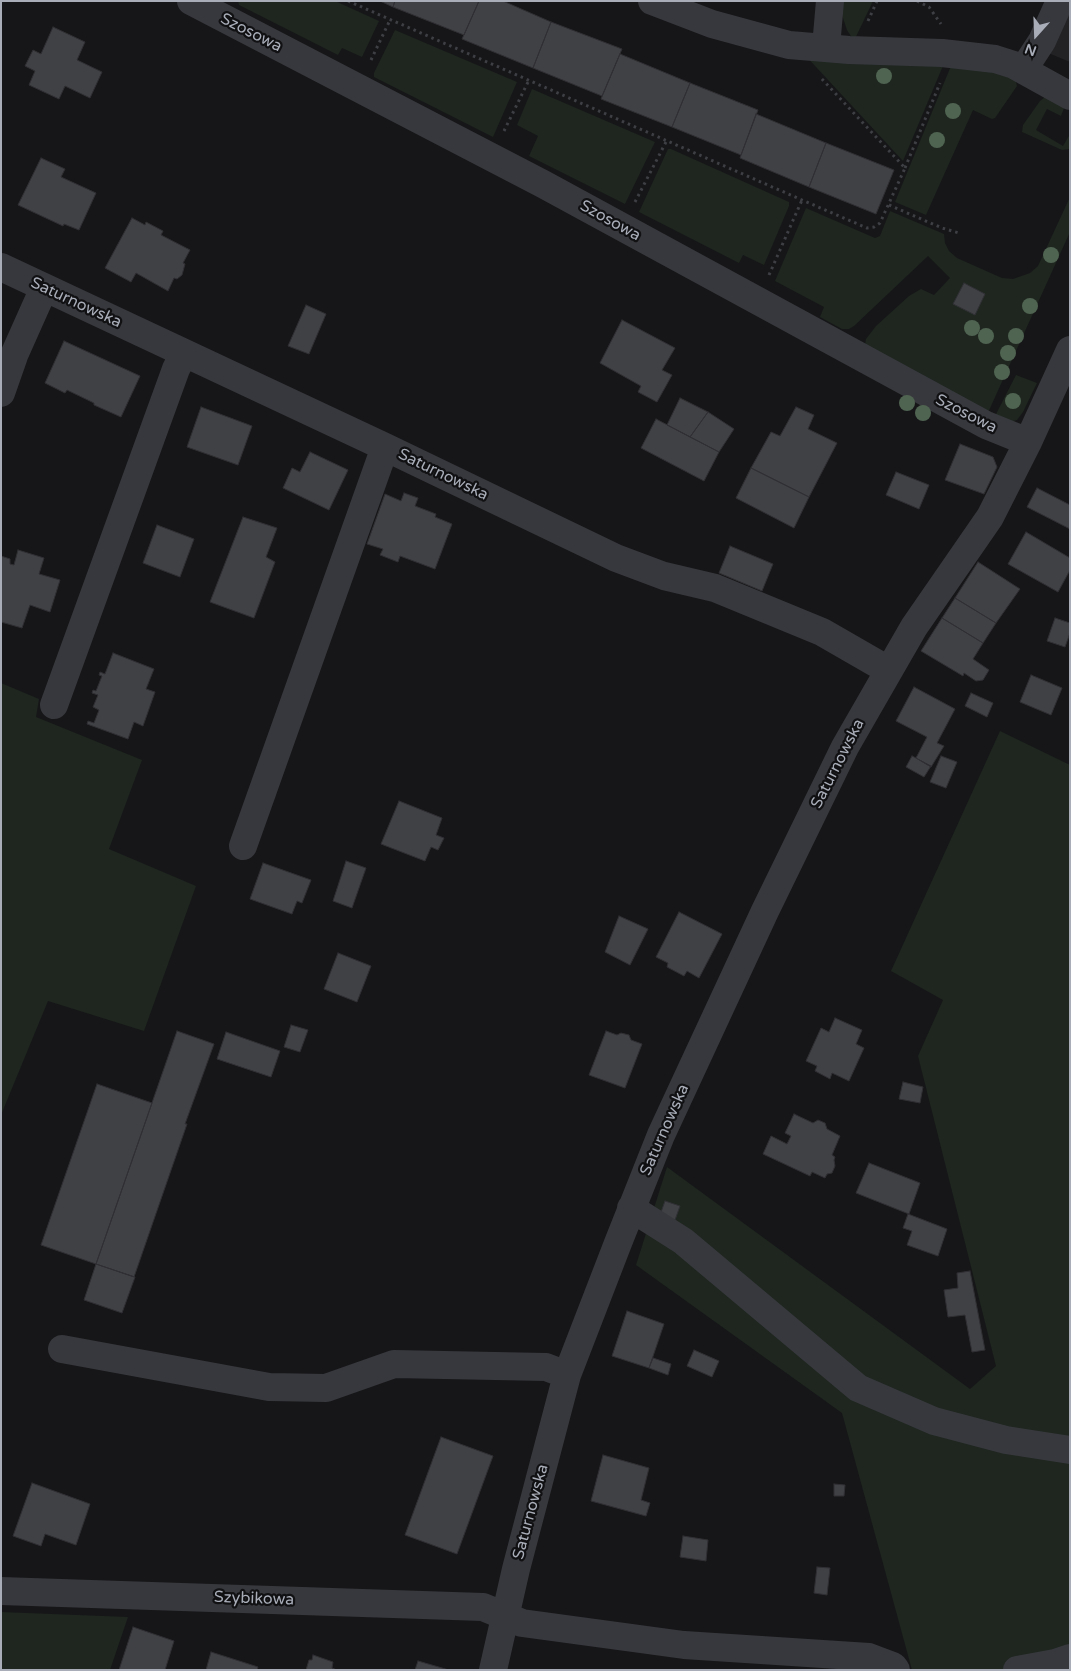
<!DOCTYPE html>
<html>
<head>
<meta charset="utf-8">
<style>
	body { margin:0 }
	#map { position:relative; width:1071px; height:1671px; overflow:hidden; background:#161618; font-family:"Varela Round",sans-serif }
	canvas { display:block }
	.frame { position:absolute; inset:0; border:2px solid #a8adb8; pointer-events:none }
	.north { position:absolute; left:1011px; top:10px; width:50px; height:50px; -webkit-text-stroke:4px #111113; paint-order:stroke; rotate:200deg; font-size:14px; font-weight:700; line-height:20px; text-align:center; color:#a8adb8 }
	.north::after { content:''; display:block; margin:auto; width:18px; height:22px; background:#a8adb8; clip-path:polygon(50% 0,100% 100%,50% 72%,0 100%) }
</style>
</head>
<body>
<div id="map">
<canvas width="1071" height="1671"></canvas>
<div class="frame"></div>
<div class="north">N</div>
</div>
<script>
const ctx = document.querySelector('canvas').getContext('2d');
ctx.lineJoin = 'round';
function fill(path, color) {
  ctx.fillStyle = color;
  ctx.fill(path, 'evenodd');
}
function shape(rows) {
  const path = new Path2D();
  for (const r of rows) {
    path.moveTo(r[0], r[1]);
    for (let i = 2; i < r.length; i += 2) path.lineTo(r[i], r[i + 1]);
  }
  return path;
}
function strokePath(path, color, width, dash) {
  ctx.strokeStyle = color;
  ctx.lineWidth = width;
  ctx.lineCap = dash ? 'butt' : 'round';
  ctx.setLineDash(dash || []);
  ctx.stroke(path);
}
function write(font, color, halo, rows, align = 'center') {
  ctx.font = font + ' "Varela Round",sans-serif';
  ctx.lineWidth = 4.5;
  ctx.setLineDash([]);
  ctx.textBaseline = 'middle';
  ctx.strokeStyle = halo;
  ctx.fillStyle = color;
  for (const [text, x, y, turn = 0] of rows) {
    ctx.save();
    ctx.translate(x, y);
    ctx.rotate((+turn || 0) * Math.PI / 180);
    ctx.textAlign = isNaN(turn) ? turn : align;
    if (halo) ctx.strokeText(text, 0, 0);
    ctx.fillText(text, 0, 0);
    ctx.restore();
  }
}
fill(shape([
	[1070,1,1070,62,1029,45]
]), '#222225');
fill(shape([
	[238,1,335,1,379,21,362,57,342,48,338,55,245,8,239,5],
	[842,1,873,1,854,41,847,30,842,15],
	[395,30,517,82,493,137,374,77,374,73],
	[804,54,945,61,903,161],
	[953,61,965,63,1013,79,1016,82,1017,86,995,118,992,119,973,110,926,215,895,202],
	[532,89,655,142,625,204,529,156,538,136,517,125],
	[1045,97,1064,108,1061,116,1047,109,1036,130,1063,146,1070,134,1070,149,1062,150,1022,132,1023,125,1040,101],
	[668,149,671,149,789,202,789,206,764,265,743,255,739,263,639,212],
	[1070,197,1070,232,986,417,865,345,866,339,876,326,909,296,921,289,934,295,950,278,928,256,854,326,849,329,842,329,820,317,824,307,775,281,806,208,875,238,880,236,890,211,944,234,945,243,949,251,957,258,1002,278,1013,279,1030,273,1038,266],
	[1016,375,1037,383,1023,412,1017,420,1007,423,993,420],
	[1,683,39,699,36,717,142,760,109,849,196,886,144,1031,48,1001,1,1115],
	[1000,731,1070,765,1070,1670,912,1670,842,1413,636,1265,667,1167,970,1389,996,1366,918,1056,943,1000,891,971],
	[1,1612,128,1617,110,1670,1,1670]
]), '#1e261f');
const building = shape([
	[380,1,395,1,393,7,380,1],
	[395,1,479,1,464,35,393,7,395,1],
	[479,1,503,1,551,22,533,68,462,39,479,1],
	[551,22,622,49,602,96,533,68,551,22],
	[53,27,85,42,77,60,102,72,90,98,65,86,59,99,29,85,35,71,25,66,33,50,41,54,53,27],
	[620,54,690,83,672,127,601,99,620,54],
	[690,83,758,110,741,155,672,127,690,83],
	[756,114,826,143,809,187,740,158,756,114],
	[826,143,894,170,876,214,809,187,826,143],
	[41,158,65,169,61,177,96,193,79,230,64,224,63,226,18,205,41,158],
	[132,218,145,225,146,222,163,231,161,235,190,250,183,263,185,264,182,275,177,279,174,278,168,291,136,273,131,282,105,268,132,218],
	[964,283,985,294,975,315,953,304,964,283],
	[306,305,326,314,309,354,288,346,306,305],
	[622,320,675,348,662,370,672,375,657,402,638,392,641,386,600,363,622,320],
	[64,341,140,376,121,417,94,405,94,403,67,390,65,393,45,383,64,341],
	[680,398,708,412,690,437,667,425,680,398],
	[201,407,252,426,238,465,187,447,201,407],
	[796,407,814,415,808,429,837,443,809,497,751,468,771,432,780,436,796,407],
	[708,412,734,429,719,452,690,437,708,412],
	[656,419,719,452,704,481,641,448,656,419],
	[960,444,993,457,997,467,984,494,945,480,960,444],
	[310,452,348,470,329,510,283,488,292,468,300,472,310,452],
	[751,468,809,497,794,528,736,498,751,468],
	[896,472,929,485,919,509,886,495,896,472],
	[1037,488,1070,505,1070,529,1027,507,1037,488],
	[404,493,418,498,415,506,436,514,435,517,452,524,435,569,400,556,398,562,380,555,383,549,367,544,385,494,401,501,404,493],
	[243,517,277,528,266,557,275,562,254,618,210,602,243,517],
	[157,525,194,539,180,577,143,563,157,525],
	[1026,532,1070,558,1070,570,1058,592,1008,564,1026,532],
	[730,546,773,564,762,591,719,573,730,546],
	[18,550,44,558,39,574,60,580,50,612,30,605,22,628,1,622,1,556,10,559,10,564,14,565,18,550],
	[978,562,1020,589,996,623,955,598,978,562],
	[955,598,996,623,983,643,942,618,955,598],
	[942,618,983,643,973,659,989,670,983,680,976,681,964,673,963,676,921,651,942,618],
	[1055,618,1070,623,1070,633,1065,647,1047,641,1055,618],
	[113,653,154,669,146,689,155,692,143,726,134,722,128,739,87,724,88,721,94,723,99,710,93,707,98,695,92,693,93,690,96,691,102,676,99,675,100,672,105,674,113,653],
	[1031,675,1062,688,1051,715,1020,702,1031,675],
	[914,687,955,709,937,743,944,746,931,767,916,758,927,737,896,721,914,687],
	[971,693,993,703,987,717,965,706,971,693],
	[912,756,931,766,924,777,906,767,912,756],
	[941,756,957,762,946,788,930,782,941,756],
	[399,801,442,818,436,835,444,838,438,850,431,847,425,861,381,844,399,801],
	[346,861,366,868,352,908,333,901,346,861],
	[263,863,311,880,302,903,297,901,292,914,250,899,263,863],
	[679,912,722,934,699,978,687,971,684,976,667,967,668,963,656,957,679,912],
	[619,916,648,929,630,965,605,952,619,916],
	[338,953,371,966,357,1002,324,989,338,953],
	[835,1018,862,1030,856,1044,864,1048,849,1081,832,1073,830,1079,815,1071,817,1066,806,1061,821,1028,829,1032,835,1018],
	[291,1025,308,1030,300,1052,284,1047,291,1025],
	[177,1031,214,1044,185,1124,187,1124,134,1277,96,1264,177,1031],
	[606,1031,617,1035,621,1033,629,1035,631,1040,642,1044,625,1088,589,1075,606,1031],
	[226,1032,280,1051,271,1077,217,1059,226,1032],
	[903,1082,923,1087,920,1103,899,1099,903,1082],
	[97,1084,152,1103,96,1264,41,1245,97,1084],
	[794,1114,813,1123,818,1120,825,1123,827,1129,840,1136,832,1155,835,1157,834,1160,835,1166,832,1173,827,1174,825,1178,812,1172,810,1176,763,1154,771,1136,787,1144,791,1136,785,1133,794,1114],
	[869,1163,920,1183,909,1214,856,1193,869,1163],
	[665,1201,680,1206,675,1220,660,1215,665,1201],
	[908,1214,947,1229,938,1256,907,1245,912,1231,903,1228,908,1214],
	[96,1264,135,1277,122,1313,84,1300,96,1264],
	[970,1271,985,1350,972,1352,965,1315,948,1317,944,1290,958,1288,957,1273,970,1271],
	[627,1311,664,1324,649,1368,612,1356,627,1311],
	[694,1350,719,1361,712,1377,687,1366,694,1350],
	[653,1358,671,1364,668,1375,649,1368,653,1358],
	[441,1437,493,1456,457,1554,405,1535,441,1437],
	[603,1455,649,1468,641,1500,650,1503,646,1516,591,1501,603,1455],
	[32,1483,90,1504,76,1545,45,1534,41,1546,13,1536,32,1483],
	[834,1484,845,1485,844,1496,834,1496,834,1484],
	[683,1536,708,1540,706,1561,680,1557,683,1536],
	[817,1567,830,1568,827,1595,814,1593,817,1567],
	[133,1627,174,1641,165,1670,119,1670,133,1627],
	[211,1652,258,1667,257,1670,206,1670,211,1652],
	[313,1655,333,1662,332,1668,337,1670,306,1670,309,1660,312,1660,313,1655],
	[418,1661,449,1670,415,1670,418,1661]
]);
fill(building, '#404145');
strokePath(building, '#303034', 1);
strokePath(shape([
	[348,1,802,200,867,228,874,227,880,223,905,168,821,78],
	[917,1,929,7,941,24],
	[868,21,877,1],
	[371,60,390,20],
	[504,131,529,80],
	[905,168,940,83],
	[635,202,667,140],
	[889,205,942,228,959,233],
	[769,275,802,200]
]), '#3d3f44', 3, [2.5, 4]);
strokePath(shape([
	[191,1,543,184,986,425,1028,442],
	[652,1,712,24,789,45,849,50,942,53,995,59,1014,65,1070,96],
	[826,47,830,1],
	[1023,70,1042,41,1060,1],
	[1,267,385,447,616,558,664,576,715,588,822,632,888,670],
	[1,393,15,353,44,288],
	[54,705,176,369,184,353],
	[243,846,385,447],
	[631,1208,683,1241,858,1388,934,1421,1006,1440,1070,1450],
	[62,1349,269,1387,326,1388,394,1364,546,1367,567,1375],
	[1,1591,483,1607,522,1623,684,1645,869,1657,893,1666,896,1670],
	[493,1670,516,1569,567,1375,618,1243,661,1135,765,911,845,747,914,627,990,517,1028,442,1070,350],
	[1017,1670,1055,1663,1070,1658]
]), '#37383d', 28);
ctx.fillStyle = '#506452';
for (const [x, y] of [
	[884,76],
	[953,111],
	[937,140],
	[1051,255],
	[1030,306],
	[972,328],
	[986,336],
	[1016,336],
	[1008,353],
	[1002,372],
	[1013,401],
	[907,403],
	[923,413]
]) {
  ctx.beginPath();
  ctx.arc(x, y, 8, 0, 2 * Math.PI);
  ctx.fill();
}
write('16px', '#a8adb8', '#111113', [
	["Szosowa",251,33,27],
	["Szosowa",610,221,29],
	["Saturnowska",76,303,25],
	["Szosowa",966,414,27],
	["Saturnowska",443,475,26],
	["Saturnowska",838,764,-63],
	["Saturnowska",665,1130,-66],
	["Saturnowska",531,1512,-75],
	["Szybikowa",254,1599,2]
]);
</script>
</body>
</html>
